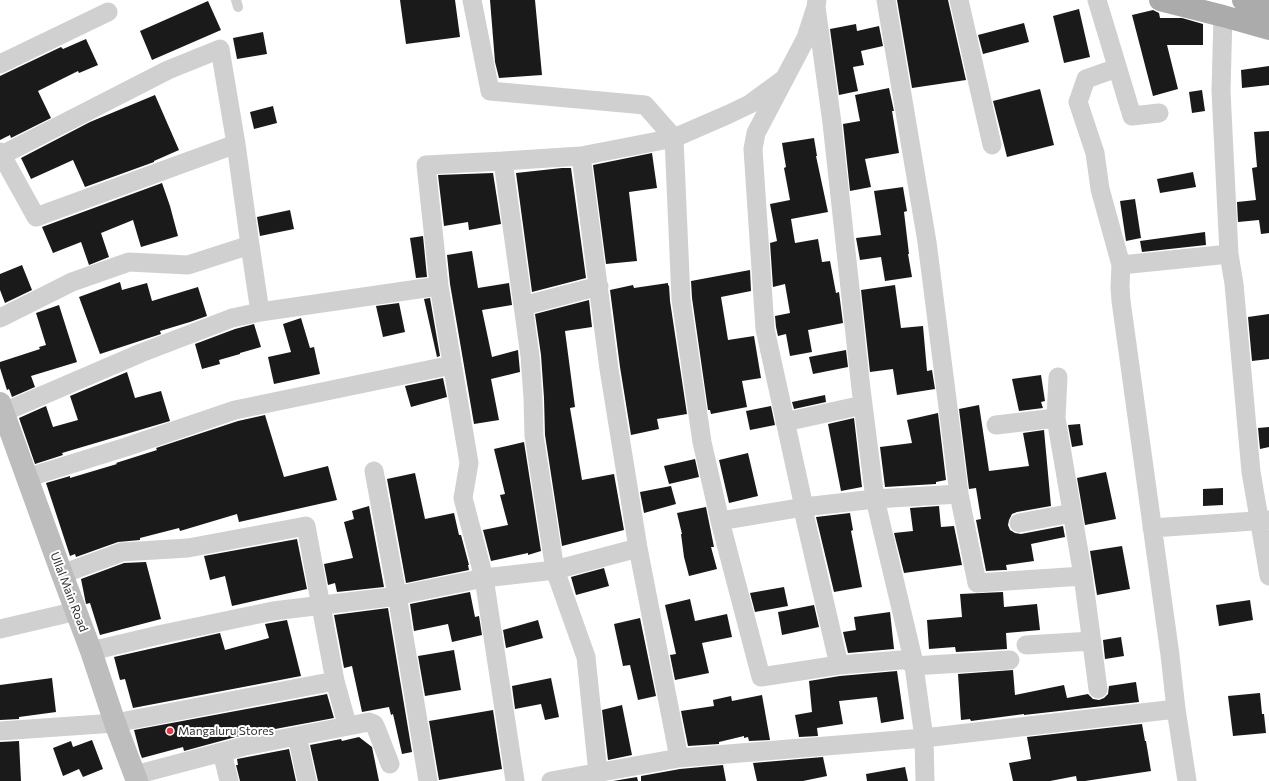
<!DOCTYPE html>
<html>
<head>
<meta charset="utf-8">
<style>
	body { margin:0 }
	canvas { display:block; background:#fff }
</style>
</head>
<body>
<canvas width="1269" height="781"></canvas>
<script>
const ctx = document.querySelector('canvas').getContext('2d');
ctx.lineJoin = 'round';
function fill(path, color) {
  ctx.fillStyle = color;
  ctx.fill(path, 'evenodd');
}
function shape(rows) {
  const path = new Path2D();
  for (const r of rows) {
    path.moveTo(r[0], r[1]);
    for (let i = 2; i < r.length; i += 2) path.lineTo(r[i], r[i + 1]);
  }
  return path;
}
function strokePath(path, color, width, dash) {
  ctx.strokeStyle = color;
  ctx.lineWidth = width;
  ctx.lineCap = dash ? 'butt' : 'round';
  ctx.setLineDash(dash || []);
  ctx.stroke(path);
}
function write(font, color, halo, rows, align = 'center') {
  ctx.font = font + ' Commissioner,sans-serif';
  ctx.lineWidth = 4;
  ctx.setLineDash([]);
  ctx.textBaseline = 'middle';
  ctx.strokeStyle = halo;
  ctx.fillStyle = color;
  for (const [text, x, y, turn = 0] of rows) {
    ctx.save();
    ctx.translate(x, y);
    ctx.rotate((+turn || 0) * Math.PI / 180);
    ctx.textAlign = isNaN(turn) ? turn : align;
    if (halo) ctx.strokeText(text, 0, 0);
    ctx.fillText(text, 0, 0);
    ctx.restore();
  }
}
fill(shape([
	[400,0,455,0,460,37,406,44],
	[490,0,535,0,542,75,499,78,495,62],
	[897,0,948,0,966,80,912,88],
	[208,1,221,30,152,60,140,31],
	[1079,9,1090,57,1064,63,1053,16],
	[1153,10,1159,13,1160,18,1182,18,1203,24,1203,45,1167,45,1178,89,1153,96,1132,15],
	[1024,23,1029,42,983,54,978,35],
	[856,24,857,31,879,26,883,46,861,51,864,65,853,67,858,91,839,95,830,29],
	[263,32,267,54,237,59,233,38],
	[86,39,98,65,79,73,78,71,38,91,51,118,11,138,10,135,0,140,0,76,61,47,63,49],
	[1269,66,1269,85,1242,88,1241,70],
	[889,88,894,111,892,111,899,153,865,159,871,187,850,191,843,124,860,121,855,95],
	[1040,89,1054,145,1007,157,993,101],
	[1202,90,1205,111,1192,113,1189,92],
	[155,95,179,150,154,161,154,162,85,187,73,160,31,179,21,158,90,122],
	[273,106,277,123,254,129,250,112],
	[1269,131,1269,233,1261,234,1259,220,1238,222,1237,202,1256,200,1252,168,1257,167,1254,132],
	[814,138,817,156,816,156,828,212,791,219,795,243,818,239,822,262,830,261,836,293,839,292,843,323,808,330,812,352,790,356,786,334,778,336,776,327,775,316,790,313,785,284,773,287,770,243,777,241,770,204,790,200,784,168,786,167,782,143],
	[652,153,657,188,629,192,637,261,606,264,593,165],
	[562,168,571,168,586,278,532,292,516,173],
	[1193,172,1196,187,1160,193,1157,179],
	[493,173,501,224,469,230,468,222,444,226,438,175],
	[162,183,170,206,178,236,141,247,133,220,101,233,109,257,89,265,81,242,53,253,42,227],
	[903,187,907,211,904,212,909,254,908,254,912,277,885,281,881,257,860,260,856,238,881,235,874,191],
	[1135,199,1141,238,1126,241,1120,201],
	[290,210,294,229,260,236,257,217],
	[1205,232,1206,245,1142,252,1140,241],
	[423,236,427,277,416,278,410,238],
	[472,251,478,288,509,283,512,305,482,310,492,357,518,350,520,372,491,379,499,420,474,424,450,284,447,255],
	[22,265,32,290,5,303,0,290,0,274],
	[750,270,751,291,721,297,728,340,754,336,761,378,742,381,747,407,711,414,710,410,708,410,692,298,691,281],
	[120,282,122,290,147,283,152,301,198,287,207,316,190,322,160,331,161,334,100,354,79,297],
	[668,283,668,286,669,285,670,301,687,414,657,419,659,429,631,435,620,367,610,290,633,285,634,288],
	[895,285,901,328,923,326,927,371,932,370,935,389,897,395,893,369,870,372,861,290],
	[430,298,440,356,437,357,424,299],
	[589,300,592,327,565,331,575,407,570,408,582,480,614,474,624,530,562,546,545,435,544,398,541,355,535,314],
	[399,303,405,332,383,337,376,306],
	[59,305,77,362,31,376,35,387,12,397,9,389,7,390,0,368,0,362,40,349,39,347,46,345,36,313],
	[1269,314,1269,359,1252,361,1248,317],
	[301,318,310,348,314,347,320,374,274,384,268,357,291,352,283,324],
	[254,324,261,347,240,353,240,354,219,360,220,364,202,369,195,344,235,329],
	[846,350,848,367,813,374,809,357],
	[127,372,135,398,161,391,170,421,62,453,63,455,35,464,19,418,46,406,53,427,78,420,70,396],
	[1041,375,1045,401,1041,402,1043,408,1019,411,1012,379],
	[443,378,447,397,411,407,405,386],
	[825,395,826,402,794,409,792,402],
	[979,405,989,471,1029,466,1023,433,1044,430,1051,506,1017,512,1012,514,1009,520,1008,525,1010,530,1015,533,1021,534,1063,526,1065,537,1031,544,1034,561,1006,565,1007,570,1004,570,986,571,976,520,981,519,976,488,969,489,959,409],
	[771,406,775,425,750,430,746,411],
	[938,413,946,480,936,482,936,484,885,487,880,447,912,443,907,420],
	[265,415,284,477,328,466,337,500,239,522,237,514,180,531,179,528,140,538,140,540,118,542,76,557,75,554,70,556,46,483,70,476,70,478,117,464,116,463,157,450,156,448,238,421],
	[854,418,862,487,841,491,828,424],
	[1080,424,1083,445,1072,447,1068,425],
	[1269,427,1269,447,1260,449,1258,428],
	[524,442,541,551,528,555,528,553,491,561,483,530,508,525,500,495,505,494,494,449],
	[748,453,758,496,729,503,719,460],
	[695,459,699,477,669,484,664,466],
	[1106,472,1116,519,1085,525,1077,478],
	[415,473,425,519,454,513,459,535,461,535,469,565,468,565,469,570,406,583,387,479],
	[671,486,676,504,644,513,640,492],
	[1223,488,1223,505,1203,506,1203,489],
	[369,506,384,587,337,592,335,583,328,585,324,564,353,558,344,522,354,519,352,511],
	[939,506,941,527,954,526,962,565,904,573,894,533,913,531,910,508],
	[706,507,714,547,711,547,717,569,689,576,684,557,681,534,682,534,677,513],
	[850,513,853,530,851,531,862,587,834,592,816,517],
	[297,539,307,589,232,606,225,576,210,580,204,556],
	[1122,546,1130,589,1097,595,1090,551],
	[146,562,161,619,100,635,90,603,86,604,81,579,124,563],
	[604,568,609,586,576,595,571,577],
	[784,587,788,606,755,612,750,593],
	[470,592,475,617,479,616,482,635,452,642,448,624,414,631,410,604],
	[1003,592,1004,607,1037,604,1040,630,1006,633,1007,649,956,652,955,647,929,649,927,620,962,617,960,594],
	[690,599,695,621,727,614,732,637,702,643,709,673,675,680,670,655,676,654,665,605],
	[1250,600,1253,620,1219,626,1216,605],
	[814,605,819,627,782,635,778,612],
	[388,608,412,752,402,754,393,714,391,715,389,707,362,712,352,666,344,668,334,615],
	[890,612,894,649,848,653,843,632,856,630,854,617],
	[640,618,656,696,638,700,630,665,623,666,614,624],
	[287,620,301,676,133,708,125,679,120,680,114,657,220,633,225,650,269,638,265,624],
	[538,620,543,638,506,648,503,630],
	[1121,637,1124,656,1105,659,1103,640],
	[454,650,461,690,425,696,418,656],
	[1013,670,1015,695,1064,685,1067,698,1088,694,1093,699,1099,700,1104,698,1108,694,1109,686,1136,682,1139,702,1024,715,1024,714,971,721,970,719,961,720,958,674],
	[897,671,904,719,881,723,877,697,839,701,843,724,817,728,818,736,799,737,795,715,812,712,809,681,840,676],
	[52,678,56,712,19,717,19,719,0,720,0,685],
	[551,678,559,717,545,720,541,704,515,709,512,686],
	[1260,693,1262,714,1264,714,1266,733,1233,736,1228,696],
	[327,694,334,718,243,735,184,751,183,747,142,758,140,753,134,730],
	[762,695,770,740,749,741,748,737,744,738,744,736,719,742,719,744,688,746,681,711,714,706,713,700,731,696,732,701],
	[622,705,632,755,608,760,602,710],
	[493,710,502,769,439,780,429,721],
	[1142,724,1145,741,1146,741,1151,771,1085,781,1077,781,1076,776,1050,781,1013,781,1009,763,1031,759,1027,737],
	[359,737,372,747,379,781,318,781,310,745,341,739,342,741],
	[92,740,103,769,83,777,79,769,63,776,53,748,71,741,73,747],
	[19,741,21,781,0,781,0,742],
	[289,749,296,781,240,781,236,765,238,765,237,759],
	[823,757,827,776,803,781,757,781,753,763],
	[723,765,726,781,641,781,641,776,680,769],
	[905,767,908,781,867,781,866,774],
	[637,777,638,781,613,781]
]), '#1a1a1a');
strokePath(shape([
	[236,0,238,7]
]), '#d0d0d0', 10);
strokePath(shape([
	[472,0,490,91,645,105,674,138],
	[817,0,816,7,832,123,861,389,875,499,913,659,924,738,925,781],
	[886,0,927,242,959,494,977,583,1083,576],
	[959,0,992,145],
	[1097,0,1132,116,1159,113],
	[815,10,806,38,756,133,753,149,765,329,804,507,805,518,839,665],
	[1223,16,1221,91,1229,254,1234,284,1251,472,1269,576],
	[0,64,108,12],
	[1117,68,1086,79,1078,102,1095,153,1100,189,1121,265],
	[784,79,750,104,727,115,674,138,681,299,702,442,720,521,761,677,839,665,913,659],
	[0,152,36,217,236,144],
	[2,155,168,70,220,49,236,144,250,245],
	[581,156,674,138],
	[503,161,530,356,533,398,534,436,555,570,586,657,598,773],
	[523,306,599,286],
	[0,318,72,282,129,262,188,265,250,245,260,312],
	[1058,377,1056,418,1083,576,1098,689],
	[4,412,141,353,232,318,260,312,439,286],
	[785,422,863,405],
	[996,425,1056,418],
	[374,471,397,595,428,781],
	[26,478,126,447,235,410,452,365],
	[720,521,804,507,875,499,959,494],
	[1019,523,1072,513],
	[1152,528,1269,520],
	[0,629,77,611],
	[1026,645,1092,641],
	[91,651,163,634,273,611,390,597,484,578,555,570,638,548],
	[913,666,1010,660],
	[335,681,345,717],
	[0,731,115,723,335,681,306,526,188,548,122,552,62,574],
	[297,736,307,781],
	[222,752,229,781],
	[679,758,924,738,1176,709],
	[135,775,245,746,369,722,374,724,376,728,390,764],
	[515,781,484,578,463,498,469,463,439,286,426,165,503,161,581,156,609,369,638,548,679,758,551,781],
	[1187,781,1176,709,1170,655,1121,301,1120,287,1121,265,1229,254]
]), '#d0d0d0', 19);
strokePath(shape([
	[0,403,62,574,91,651,115,723,137,781]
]), '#bdbdbd', 22);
strokePath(shape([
	[1160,0,1223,16,1269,29],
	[1243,0,1269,8]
]), '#ababab', 22);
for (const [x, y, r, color] of [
	[170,731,4,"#e63946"]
]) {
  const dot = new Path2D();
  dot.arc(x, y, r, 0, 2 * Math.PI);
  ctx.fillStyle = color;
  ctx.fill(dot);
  strokePath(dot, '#fff', 1.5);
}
write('12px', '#333', '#fff', [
	["Ullal Main Road",69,592,69]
]);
write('12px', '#333', '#fff', [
	["Mangaluru Stores",178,731]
], 'left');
</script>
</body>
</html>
